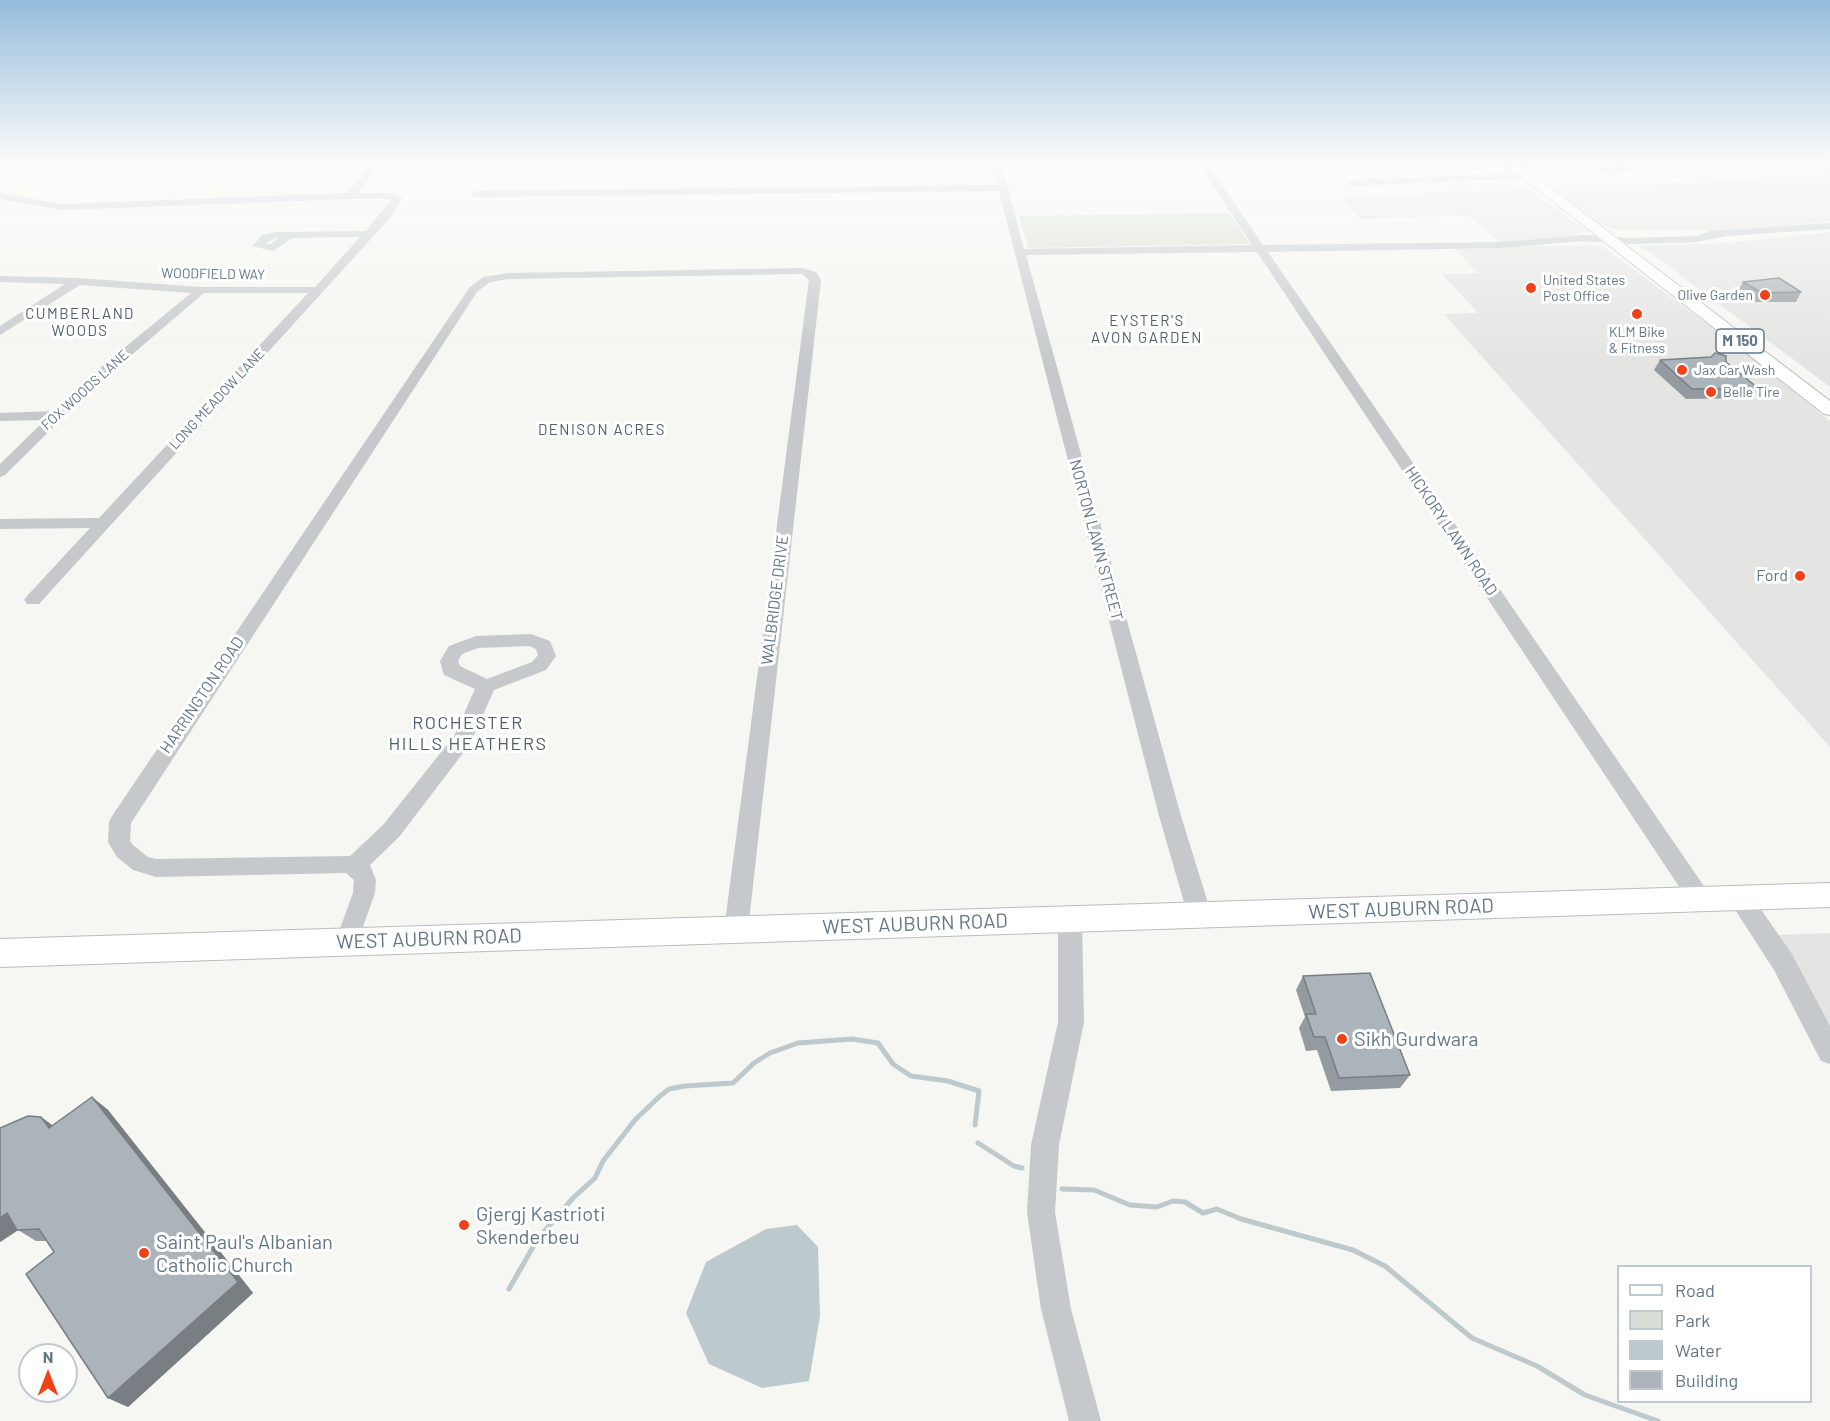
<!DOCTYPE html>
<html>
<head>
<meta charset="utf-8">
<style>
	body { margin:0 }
	#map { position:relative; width:1830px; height:1421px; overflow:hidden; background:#f6f6f2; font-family:Barlow,sans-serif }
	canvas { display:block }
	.legend { position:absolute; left:1617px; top:1265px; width:195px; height:138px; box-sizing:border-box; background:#fff; border:2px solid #c0c9cf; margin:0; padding:8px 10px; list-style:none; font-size:18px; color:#627786 }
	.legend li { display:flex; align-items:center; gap:12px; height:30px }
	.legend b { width:30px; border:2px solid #c0c9cf }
	.north { position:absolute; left:18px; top:1343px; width:60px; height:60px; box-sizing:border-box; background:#fff; border:2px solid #c0c9cf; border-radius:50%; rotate:0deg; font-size:16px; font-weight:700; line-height:24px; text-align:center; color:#627786 }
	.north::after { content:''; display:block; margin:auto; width:21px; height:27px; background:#f14117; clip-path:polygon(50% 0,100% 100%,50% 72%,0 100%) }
</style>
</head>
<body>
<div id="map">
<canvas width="1830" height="1421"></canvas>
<ul class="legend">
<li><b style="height:8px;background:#fff"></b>Road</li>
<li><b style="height:16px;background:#d7ded3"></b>Park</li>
<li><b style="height:16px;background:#bcc9cd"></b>Water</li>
<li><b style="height:16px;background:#abb4ba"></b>Building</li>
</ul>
<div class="north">N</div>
</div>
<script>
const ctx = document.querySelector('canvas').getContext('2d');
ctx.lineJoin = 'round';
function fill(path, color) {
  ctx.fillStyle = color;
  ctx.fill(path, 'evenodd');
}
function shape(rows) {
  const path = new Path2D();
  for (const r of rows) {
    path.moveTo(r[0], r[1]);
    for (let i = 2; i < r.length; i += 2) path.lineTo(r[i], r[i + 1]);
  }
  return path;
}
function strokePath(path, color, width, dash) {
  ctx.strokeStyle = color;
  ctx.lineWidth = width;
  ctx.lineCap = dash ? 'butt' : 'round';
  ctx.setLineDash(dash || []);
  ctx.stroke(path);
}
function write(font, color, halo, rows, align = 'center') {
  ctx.font = font + ' Barlow,sans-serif';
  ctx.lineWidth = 6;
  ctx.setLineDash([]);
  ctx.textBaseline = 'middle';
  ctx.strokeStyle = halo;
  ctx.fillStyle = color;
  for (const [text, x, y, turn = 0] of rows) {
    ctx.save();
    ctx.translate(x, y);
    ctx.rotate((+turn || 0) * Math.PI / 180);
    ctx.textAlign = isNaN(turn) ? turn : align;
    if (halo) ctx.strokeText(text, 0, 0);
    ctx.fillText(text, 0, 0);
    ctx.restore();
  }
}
fill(shape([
	[1830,174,1830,222,1721,231,1622,231,1600,225,1552,187,1618,186],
	[1529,189,1586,231,1569,236,1500,243,1469,215,1360,219,1341,196],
	[1830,232,1830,387,1650,252,1637,246,1727,243],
	[1601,245,1734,344,1830,421,1830,747,1444,314,1478,313,1442,274,1478,273,1454,248],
	[1830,933,1830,1028,1777,935]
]), '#e4e5e3');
fill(shape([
	[1229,213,1250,244,1028,248,1019,216]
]), '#d7ded3');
fill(shape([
	[797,1225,818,1247,820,1316,809,1381,762,1388,709,1364,686,1313,706,1262,766,1229]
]), '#bcc9cd');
strokePath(shape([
	[978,1143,1014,1166,1022,1168],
	[1062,1189,1094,1190,1130,1205,1157,1207,1173,1201,1185,1202,1203,1213,1217,1209,1241,1219,1353,1250,1385,1266,1472,1338,1537,1366,1585,1395,1658,1421],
	[509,1289,537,1240,573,1198,595,1178,603,1161,635,1120,660,1096,669,1089,685,1086,733,1083,754,1063,770,1053,798,1043,852,1039,878,1043,893,1064,911,1076,948,1081,979,1091,975,1125]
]), '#bcc9cd', 5);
const major = shape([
	[1504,163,1518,163,1830,401,1830,415,1824,414,1504,163],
	[1830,883,1830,907,0,967,0,939,1830,883]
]);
strokePath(major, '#b8bcc0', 2);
fill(shape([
	[371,163,380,163,358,193,392,193,401,197,402,199,389,219,39,604,27,604,24,600,27,596,90,528,0,529,0,519,99,518,308,293,204,293,94,387,5,475,0,477,0,464,45,420,0,421,0,413,54,411,84,381,191,293,80,285,0,335,0,326,65,284,0,282,0,276,78,278,201,287,315,287,360,237,292,238,273,251,252,246,262,235,275,232,366,231,391,200,380,198,62,210,0,199,0,193,62,204,347,193,371,163],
	[275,238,279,238,271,244,265,244,275,238],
	[991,163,1001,163,1024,249,1252,245,1198,163,1207,163,1263,245,1502,242,1583,235,1631,238,1697,236,1710,231,1830,223,1830,229,1727,236,1697,242,1631,244,1583,241,1502,248,1268,252,1708,892,1712,899,1708,906,1700,909,1692,906,1257,252,1026,255,1181,816,1212,916,1208,923,1200,926,1192,923,1188,916,1159,816,999,191,475,197,470,194,475,191,997,185,991,163],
	[1567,163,1588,163,1613,168,1645,163,1648,167,1613,174,1567,163],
	[1806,163,1819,163,1830,169,1830,175,1806,163],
	[1526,173,1531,176,1529,178,1353,186,1348,183,1353,180,1526,173],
	[803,268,816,272,821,280,748,930,744,937,736,940,728,937,724,930,809,280,802,274,509,279,490,282,477,292,131,823,130,841,133,845,148,857,156,859,350,856,383,825,454,736,475,689,444,675,440,661,449,646,476,636,531,634,550,641,556,656,546,670,494,690,470,744,399,837,370,865,376,880,375,893,355,949,347,952,339,949,335,942,353,893,354,880,346,873,156,877,133,870,117,857,108,842,109,822,112,816,469,288,483,277,509,273,803,268],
	[529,646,536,649,538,655,532,662,487,679,460,666,458,661,462,654,478,648,529,646],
	[1740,888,1748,891,1792,954,1830,1026,1830,1064,1821,1061,1774,970,1732,905,1728,898,1732,891,1740,888],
	[1070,910,1078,913,1082,920,1084,1022,1059,1145,1055,1212,1071,1309,1101,1421,1069,1421,1041,1309,1027,1212,1031,1145,1058,1022,1058,920,1062,913,1070,910]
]), '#c5c9cc');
fill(major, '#fff');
fill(shape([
	[1743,282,1801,292,1796,302,1756,302,1738,291],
	[1660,360,1726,362,1758,388,1752,398,1686,399,1654,370],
	[1303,976,1410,1075,1400,1088,1331,1091,1317,1050,1306,1051,1299,1028,1305,1017,1296,990],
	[92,1097,108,1110,253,1293,128,1407,108,1398,54,1252,47,1241,36,1241,18,1230,0,1242,0,1128,41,1117,53,1126]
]), '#939ba0');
fill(shape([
	[92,1097,108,1110,253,1293,128,1407,108,1398],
	[41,1117,59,1130,49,1128],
	[7,1213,26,1225,0,1242,0,1218]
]), '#787e82');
const building = shape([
	[1779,278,1801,292,1762,293,1743,282,1779,278],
	[1715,353,1720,354,1726,356,1726,362,1758,388,1692,389,1660,360,1711,357,1715,353],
	[1370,973,1410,1075,1339,1078,1325,1037,1314,1037,1306,1014,1316,1014,1303,976,1370,973],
	[92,1097,238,1282,108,1398,26,1274,54,1252,39,1229,17,1230,7,1213,0,1218,0,1128,28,1116,41,1117,49,1128,92,1097]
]);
fill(building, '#abb4ba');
strokePath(building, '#787e82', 1.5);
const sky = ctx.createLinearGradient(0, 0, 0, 362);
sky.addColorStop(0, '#96bcdd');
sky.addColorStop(0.45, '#fbfbf9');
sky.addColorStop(1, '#fbfbf900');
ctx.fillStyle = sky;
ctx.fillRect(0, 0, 1830, 362);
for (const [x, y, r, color] of [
	[1531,288,6,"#f14117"],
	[1765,295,6,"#f14117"],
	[1637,314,6,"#f14117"],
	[1682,370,6,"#f14117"],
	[1711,392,6,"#f14117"],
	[1800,576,6,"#f14117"],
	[1342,1039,6,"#f14117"],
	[464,1225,6,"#f14117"],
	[144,1253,6,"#f14117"]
]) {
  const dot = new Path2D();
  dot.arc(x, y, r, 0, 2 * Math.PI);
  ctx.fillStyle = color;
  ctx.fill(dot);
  strokePath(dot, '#fff', 2);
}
write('14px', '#627786', '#fff', [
	["WOODFIELD WAY",213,274,1],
	["FOX WOODS LANE",85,390,-42],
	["LONG MEADOW LANE",217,399,-47]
]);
write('14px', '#627786', '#fff', [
	["United States",1543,280],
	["Post Office",1543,296],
	["Olive Garden",1753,295,"right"],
	["KLM Bike",1637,332,"center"],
	["& Fitness",1637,348,"center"],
	["Jax Car Wash",1694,370],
	["Belle Tire",1723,392]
], 'left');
ctx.letterSpacing = '1.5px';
write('15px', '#51606a', '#fff', [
	["CUMBERLAND",80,314],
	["WOODS",80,331],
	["EYSTER'S",1147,321],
	["AVON GARDEN",1147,338],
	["DENISON ACRES",602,430]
]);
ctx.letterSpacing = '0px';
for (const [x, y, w] of [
	[1740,341,48]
]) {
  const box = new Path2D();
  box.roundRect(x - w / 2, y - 12, w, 24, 4.5);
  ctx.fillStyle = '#fff';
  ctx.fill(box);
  strokePath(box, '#627786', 1.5);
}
write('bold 15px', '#627786', null, [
	["M 150",1740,341]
]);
write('16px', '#627786', '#fff', [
	["HICKORY LAWN ROAD",1451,531,56],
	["NORTON LAWN STREET",1096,540,75],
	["WALBRIDGE DRIVE",775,600,-83],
	["HARRINGTON ROAD",202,695,-56]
]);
write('16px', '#627786', '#fff', [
	["Ford",1788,576]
], 'right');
ctx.letterSpacing = '1.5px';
write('18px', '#51606a', '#fff', [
	["ROCHESTER",468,723],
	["HILLS HEATHERS",468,744]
]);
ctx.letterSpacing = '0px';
write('20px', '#627786', '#fff', [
	["WEST AUBURN ROAD",1401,909,-2],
	["WEST AUBURN ROAD",915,924,-2],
	["WEST AUBURN ROAD",429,939,-2]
]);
write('20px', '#627786', '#fff', [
	["Sikh Gurdwara",1354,1039],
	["Gjergj Kastrioti",476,1214],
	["Skenderbeu",476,1237],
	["Saint Paul's Albanian",156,1242],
	["Catholic Church",156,1265]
], 'left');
</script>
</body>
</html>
